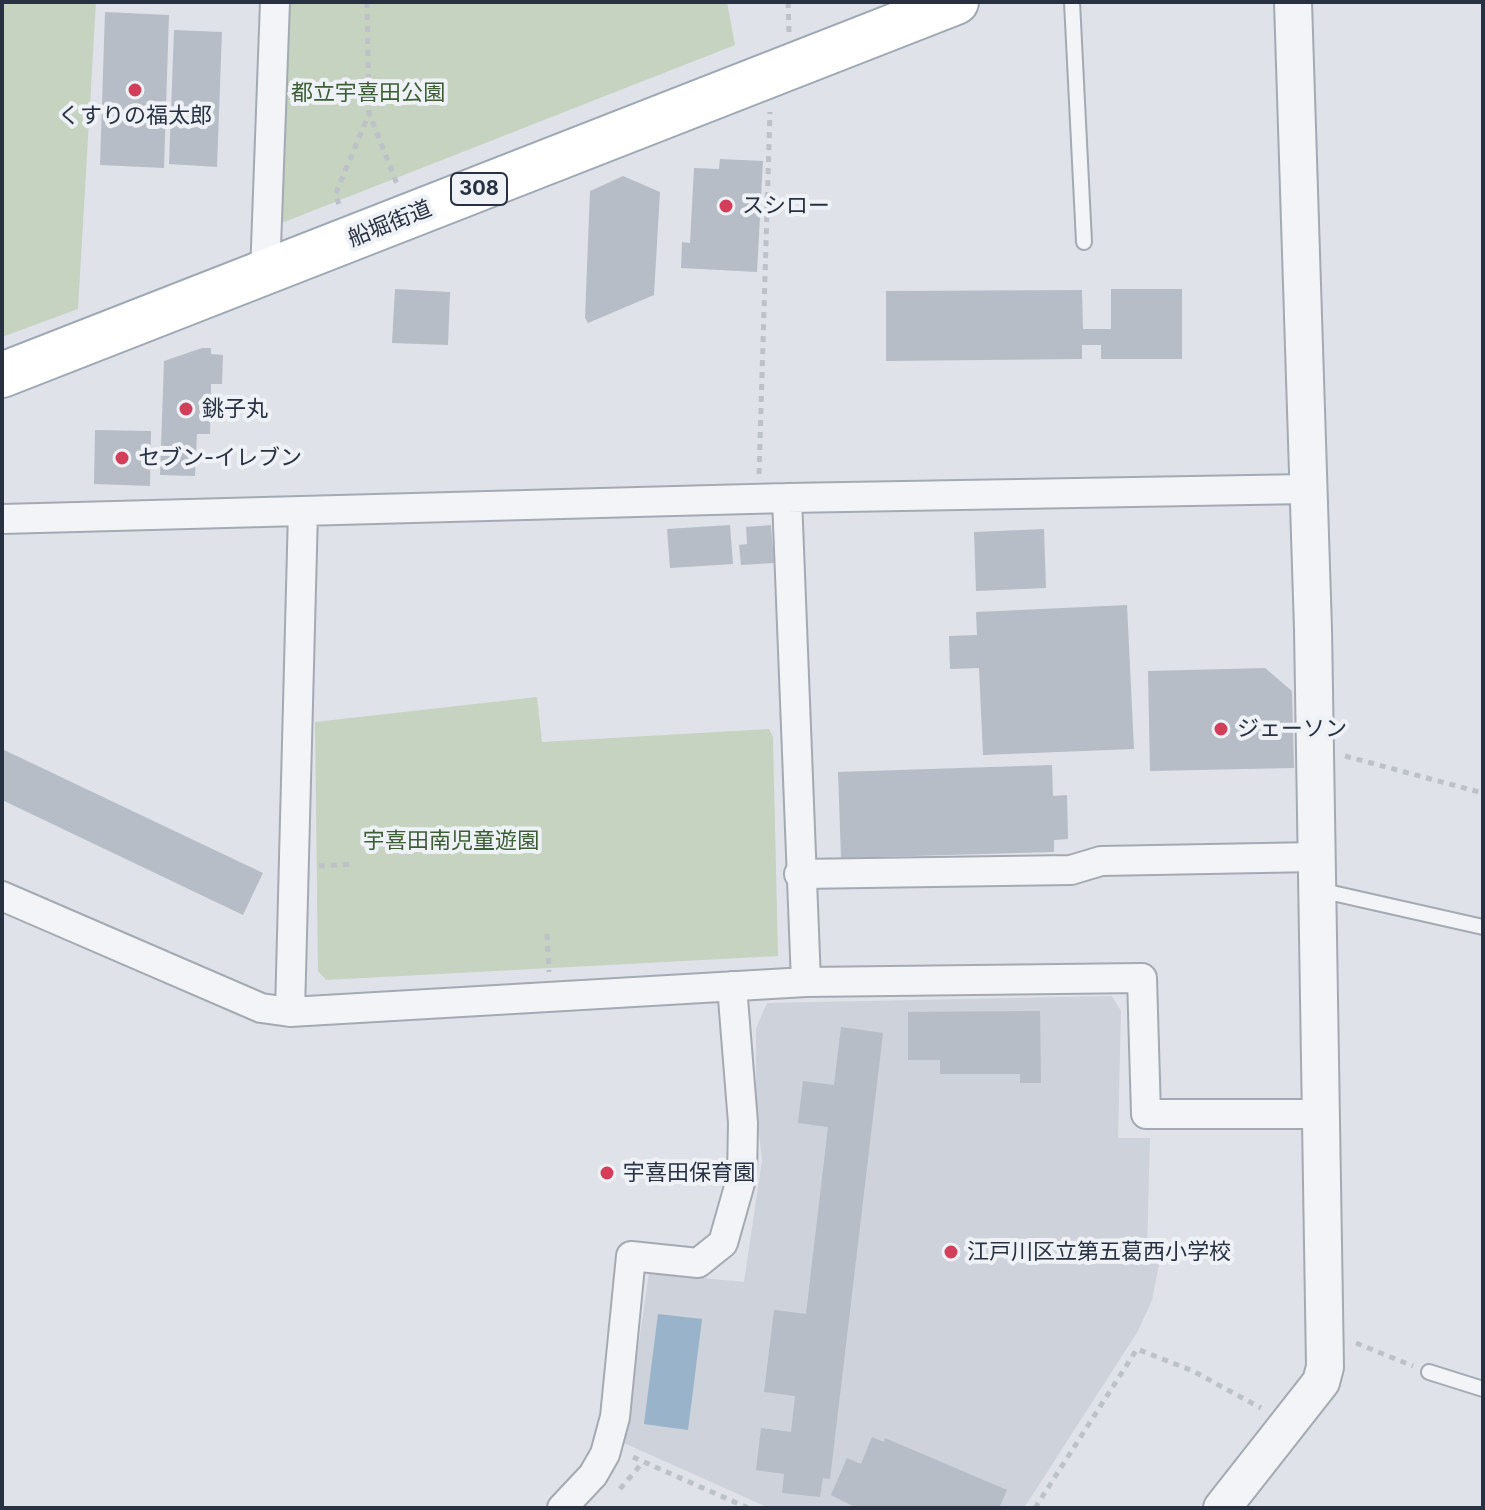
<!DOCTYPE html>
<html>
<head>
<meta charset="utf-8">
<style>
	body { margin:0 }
	#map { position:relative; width:1485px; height:1510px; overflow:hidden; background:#dfe3e9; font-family:Inter,sans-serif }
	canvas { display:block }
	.frame { position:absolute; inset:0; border:4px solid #273141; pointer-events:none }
</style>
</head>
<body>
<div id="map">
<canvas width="1485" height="1510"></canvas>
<div class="frame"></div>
</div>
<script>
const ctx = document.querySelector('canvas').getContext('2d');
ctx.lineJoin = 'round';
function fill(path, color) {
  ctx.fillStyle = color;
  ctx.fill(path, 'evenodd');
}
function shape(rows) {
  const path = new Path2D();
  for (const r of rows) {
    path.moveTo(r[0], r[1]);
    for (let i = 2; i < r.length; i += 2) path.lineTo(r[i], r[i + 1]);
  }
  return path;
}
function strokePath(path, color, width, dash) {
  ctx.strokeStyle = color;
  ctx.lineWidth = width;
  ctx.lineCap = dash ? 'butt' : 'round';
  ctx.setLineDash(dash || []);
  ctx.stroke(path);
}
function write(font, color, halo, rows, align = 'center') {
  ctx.font = font + ' Inter,"Noto Sans JP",sans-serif';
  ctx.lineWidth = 8;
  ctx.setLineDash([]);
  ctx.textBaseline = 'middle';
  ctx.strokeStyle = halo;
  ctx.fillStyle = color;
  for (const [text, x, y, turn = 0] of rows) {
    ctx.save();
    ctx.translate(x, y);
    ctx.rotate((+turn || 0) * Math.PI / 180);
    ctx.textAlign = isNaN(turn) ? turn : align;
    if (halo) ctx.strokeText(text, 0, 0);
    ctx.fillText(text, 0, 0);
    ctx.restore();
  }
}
fill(shape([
	[1112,996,1121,1011,1118,1138,1150,1138,1147,1250,1161,1254,1152,1300,1138,1331,1024,1508,769,1508,624,1443,649,1273,744,1282,762,1160,756,1108,756,1028,767,1003]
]), '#cdd2db');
fill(shape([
	[2,2,96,2,78,309,2,337],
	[280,2,727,2,735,45,274,226],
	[537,697,542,742,769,729,773,737,778,956,326,980,318,971,315,722]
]), '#c5d3c0');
fill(shape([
	[658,1314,702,1319,688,1430,644,1424]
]), '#98b3ca');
fill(shape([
	[105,12,169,15,164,168,100,165],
	[174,30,222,32,217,167,169,164],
	[720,159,763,161,757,272,681,268,682,242,690,243,694,168,719,169],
	[623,176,660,192,654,295,588,323,585,318,590,191],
	[395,289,450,292,448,345,392,343],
	[1111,289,1182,289,1182,359,1101,359,1101,345,1082,345,1082,359,886,361,886,291,1082,290,1083,329,1111,329],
	[202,348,211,348,211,354,223,355,222,384,211,384,210,434,197,434,195,476,160,475,164,361],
	[95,430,151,431,150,486,94,484],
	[730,525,733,564,670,568,667,529],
	[771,525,774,563,741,565,739,545,747,544,746,527],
	[1044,529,1046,588,976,591,974,532],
	[1127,605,1134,749,983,755,979,668,950,669,949,636,977,635,976,612],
	[1265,668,1292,691,1294,768,1150,771,1148,671],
	[2,749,263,873,243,915,2,800],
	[1052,765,1053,796,1067,795,1068,839,1054,840,1054,852,841,858,838,772],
	[1040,1011,1041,1083,1020,1083,1020,1074,940,1074,940,1060,908,1060,908,1012],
	[841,1027,883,1033,830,1479,823,1478,820,1497,782,1493,784,1474,756,1470,761,1428,791,1432,795,1396,764,1392,774,1310,806,1314,828,1127,798,1123,803,1081,834,1085],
	[872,1437,884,1442,885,1438,1007,1490,999,1508,857,1508,831,1495,847,1458,861,1464]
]), '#b6bdc6');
const service = shape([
	[1072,2,1084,242],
	[1319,890,1483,927],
	[1429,1372,1483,1389]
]);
const minor = shape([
	[265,274,275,2],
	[787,498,806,982],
	[2,519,787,498,1307,489],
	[799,874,1071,870,1101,861,1316,857],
	[2,896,261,1008,290,1012,806,982,1142,978,1146,1114,1323,1114],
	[290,1012,303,511],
	[562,1508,593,1475,605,1454,615,1417,631,1256,698,1263,723,1243,742,1176,743,1123,732,986]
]);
const tertiary = shape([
	[1222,1508,1321,1382,1325,1367,1313,629,1293,2]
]);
const primary = shape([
	[2,375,956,2]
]);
strokePath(service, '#a4aab3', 18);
strokePath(minor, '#a4aab3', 32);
strokePath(tertiary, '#a4aab3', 40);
strokePath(primary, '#9ea8b5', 48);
strokePath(shape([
	[367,2,369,113,397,184],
	[788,2,789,32],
	[339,204,335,195,369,114],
	[759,474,770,112],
	[1345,756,1483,793],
	[319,866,352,864],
	[547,934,549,972],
	[1356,1343,1413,1366],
	[633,1457,748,1508],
	[620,1489,643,1462],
	[1035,1508,1137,1349,1193,1371,1261,1408]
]), '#bdc1c8', 5, [6, 6]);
strokePath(service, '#f2f4f7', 14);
strokePath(minor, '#f2f4f7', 28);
strokePath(tertiary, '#f2f4f7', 36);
strokePath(primary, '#fff', 44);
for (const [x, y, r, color] of [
	[135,90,8,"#d33e5b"],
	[726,206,8,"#d33e5b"],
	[186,409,8,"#d33e5b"],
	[122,458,8,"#d33e5b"],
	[1221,729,8,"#d33e5b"],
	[607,1173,8,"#d33e5b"],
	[951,1252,8,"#d33e5b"]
]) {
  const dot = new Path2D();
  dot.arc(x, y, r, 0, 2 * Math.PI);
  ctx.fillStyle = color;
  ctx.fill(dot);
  strokePath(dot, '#eef2f6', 3);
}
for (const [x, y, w] of [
	[479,189,56]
]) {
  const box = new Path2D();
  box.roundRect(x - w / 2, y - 16, w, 32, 6);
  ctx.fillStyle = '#eef2f6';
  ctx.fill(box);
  strokePath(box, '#273141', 2);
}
write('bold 20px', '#273141', null, [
	["308",479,189]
]);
write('22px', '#3d5d34', '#eef2f6', [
	["都立宇喜田公園",368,93],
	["宇喜田南児童遊園",451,841]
]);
write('22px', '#273141', '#eef2f6', [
	["くすりの福太郎",135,116,"center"],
	["スシロー",742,206],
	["銚子丸",202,409],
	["セブン-イレブン",138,458],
	["ジェーソン",1237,729],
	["宇喜田保育園",623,1173],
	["江戸川区立第五葛西小学校",967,1252]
], 'left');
write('22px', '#273141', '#eef2f6', [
	["船堀街道",390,224,-22]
]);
</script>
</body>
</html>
